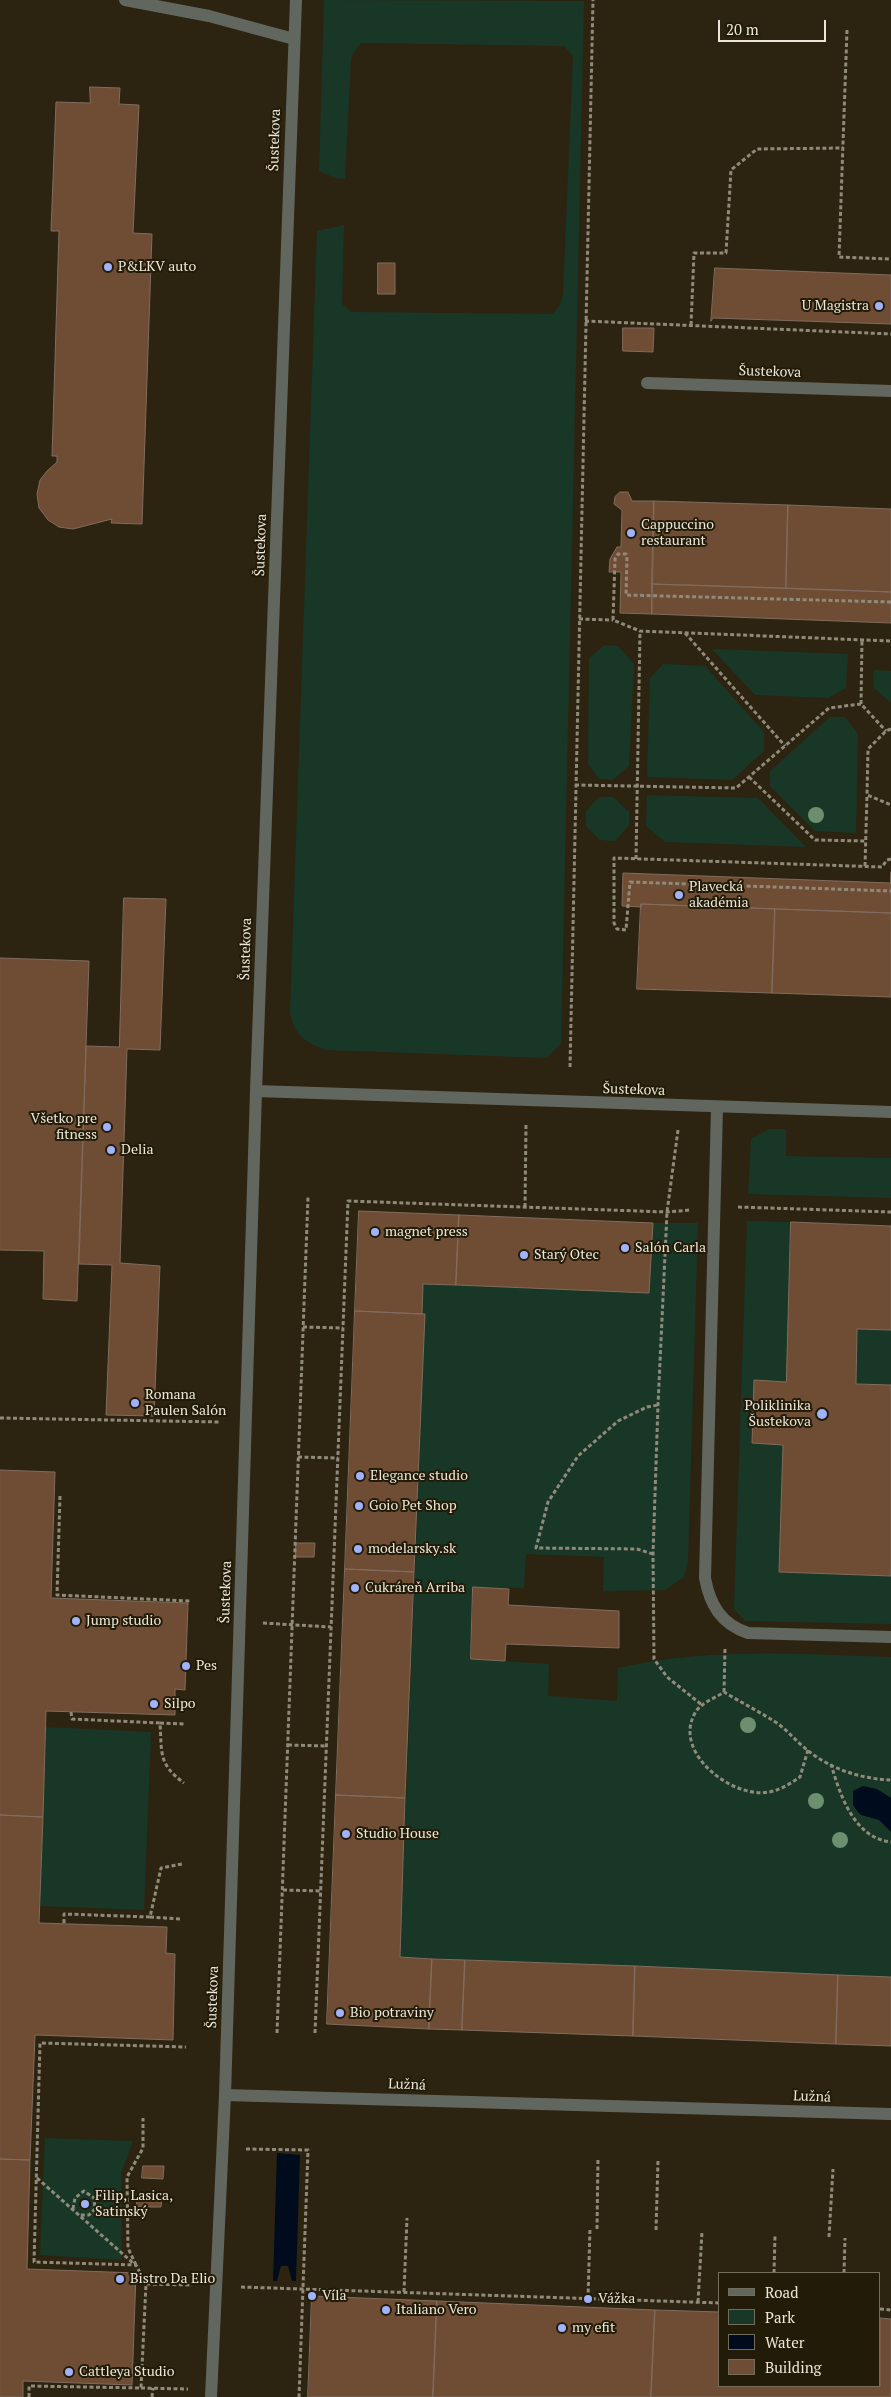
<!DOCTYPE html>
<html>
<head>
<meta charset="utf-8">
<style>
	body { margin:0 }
	#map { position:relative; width:891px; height:2397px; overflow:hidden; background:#2c2410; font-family:"PT Serif",serif }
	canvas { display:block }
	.legend { position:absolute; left:718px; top:2272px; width:162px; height:115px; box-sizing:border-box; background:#221b07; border:1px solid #726c5b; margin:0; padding:6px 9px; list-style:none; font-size:15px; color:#ebe6d9 }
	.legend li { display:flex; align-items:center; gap:10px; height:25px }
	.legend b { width:25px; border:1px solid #726c5b }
	.scale { position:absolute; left:718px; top:20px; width:108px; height:22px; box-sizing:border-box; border:2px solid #ebe6d9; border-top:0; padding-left:6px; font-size:15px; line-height:18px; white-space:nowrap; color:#ebe6d9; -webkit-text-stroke:4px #221b07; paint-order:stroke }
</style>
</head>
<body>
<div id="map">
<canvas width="891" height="2397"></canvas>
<ul class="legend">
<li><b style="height:6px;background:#61675e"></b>Road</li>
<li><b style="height:14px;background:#193727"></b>Park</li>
<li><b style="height:14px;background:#000c1e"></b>Water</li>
<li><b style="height:14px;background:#6f4d34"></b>Building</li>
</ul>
<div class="scale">20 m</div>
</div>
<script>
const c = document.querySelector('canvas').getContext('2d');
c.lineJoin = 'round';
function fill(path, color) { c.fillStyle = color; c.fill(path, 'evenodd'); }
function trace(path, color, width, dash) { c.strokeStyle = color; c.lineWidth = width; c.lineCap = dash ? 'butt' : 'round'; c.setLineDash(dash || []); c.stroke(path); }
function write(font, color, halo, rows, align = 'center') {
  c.font = font + ' "PT Serif",serif'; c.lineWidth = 4; c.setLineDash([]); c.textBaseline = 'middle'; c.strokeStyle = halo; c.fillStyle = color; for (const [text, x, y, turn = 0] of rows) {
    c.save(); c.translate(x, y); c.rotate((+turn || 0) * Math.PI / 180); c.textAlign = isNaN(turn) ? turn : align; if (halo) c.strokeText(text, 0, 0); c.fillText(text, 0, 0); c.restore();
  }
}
const green = new Path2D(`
	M324 0 584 1 561 1043 547 1058 326 1050C306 1043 294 1035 290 1013L317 231 344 225 342 304 351 312 553 314 560 305 563 293 573 56 564 46 361 43 353 53 351 60 345 179 335 178 319 171Z
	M605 645 618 646 634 664 629 766 613 780 599 779 588 764 589 658Z
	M712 649 848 654 846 688 828 698 755 695Z
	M663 664 705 666 764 732V751L732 780 647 777 650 678Z
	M873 670 891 671V703L874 688Z
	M830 717H845L858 734 856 833 815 831 770 786V771Z
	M647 795 758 798 806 847 665 842 646 826Z
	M599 797H613L629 812V825L615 841 600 840 586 826V811Z
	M770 1129H786V1156L891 1158V1198L748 1194 751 1139Z
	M747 1221 791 1222 786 1382 754 1381 752 1443 783 1445 779 1572 891 1576V1624L745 1621 734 1609Z
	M653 1223H698L688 1561 684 1577 665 1590 603 1591 604 1557 526 1554 524 1588 473 1587 471 1659 549 1664 548 1696 617 1701 618 1668C707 1647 800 1654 891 1657V2046L633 2036 635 1967 400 1957 425 1315 422 1314 423 1284 649 1293Z
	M857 1329 891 1330V1385L856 1384Z
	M46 1727 151 1732 144 1910 40 1906Z
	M45 2138 133 2141 121 2173 122 2260 40 2255Z`);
const water = new Path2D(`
	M863 1786 877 1789 891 1798V1832L879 1820 861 1815 857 1811 853 1805V1791Z
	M277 2153 300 2155 296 2281H292L288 2266H281L277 2281H273Z`);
const building = new Path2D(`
	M90 87 120 88 119 104 139 105 133 233 152 234 142 524 111 523 112 519 73 529 59 527 48 520 39 508 37 494 40 480 47 471 57 462V456H52L59 231H51L56 102 90 103Z
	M378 263H395V294H378Z
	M715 268 891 275V324L713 318 711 321Z
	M623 328H654L653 352 623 351Z
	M620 492H628L632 501H654L652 614 620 613 621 572H609L610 559 617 547H621L622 510 614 504 615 497Z
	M654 501 788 505 786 588 652 584Z
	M788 505 891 509V592L786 588Z
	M652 584 891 592V623L652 614Z
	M891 872V913L641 904 642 907 622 906 623 873 890 883Z
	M124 898 166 899 160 1050 127 1049 120 1263 160 1266 154 1416 106 1415 112 1265 79 1264 86 1046 119 1047Z
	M641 904 775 909 772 993 637 989Z
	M775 909 891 913V997L772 993Z
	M0 958 89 961 77 1301 43 1299 44 1251 0 1250Z
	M359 1211 459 1215 456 1285 423 1284 422 1314 355 1311Z
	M459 1215 653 1223 649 1293 456 1285Z
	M791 1222 891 1226V1330L857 1329 856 1384 891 1385V1576L779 1572 783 1445 752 1443 754 1380 786 1382Z
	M355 1311 425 1314 414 1572 345 1569Z
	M0 1470 55 1472 51 1598 188 1603 185 1690 175 1689V1715L46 1711 43 1817 0 1815Z
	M296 1543H315L314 1557H296Z
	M345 1569 414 1572 405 1798 336 1795Z
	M473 1587 509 1589 508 1605 619 1611V1648L506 1644 505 1661 471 1659Z
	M336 1795 405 1798 400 1957 432 1959 429 2029 327 2024Z
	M0 1815 43 1817 39 1923 167 1927 166 1953 175 1954 173 2040 35 2035 30 2160 0 2159Z
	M432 1959 465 1960 462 2030 429 2029Z
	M465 1960 635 1966 633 2036 462 2030Z
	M635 1966 838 1975 836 2044 633 2036Z
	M838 1975 891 1977V2046L836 2044Z
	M0 2159 30 2160 27 2269 136 2273 132 2385 23 2381V2397H0Z
	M143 2166H164L163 2179 142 2178Z
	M137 2196 162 2197 161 2207H137Z
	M312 2296 437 2301 433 2397H308Z
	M437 2301 655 2310 651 2397H433Z
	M655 2310 720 2312V2386H880V2318L891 2319V2397H651Z`);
const path = new Path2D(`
	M847 30 839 257 891 259
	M585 321 891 334
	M691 325 694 253H726L731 170 757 149 843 148
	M891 602 626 595 627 557 626 554H618L615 559 613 620 640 631 891 641
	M579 619 613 620
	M685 633 785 746
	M861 704 862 639
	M891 729 886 731 868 749 867 795 891 805
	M749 777 815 840 866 841
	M575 785 736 788 829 708 861 704 886 731
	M636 859 640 631
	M891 859 887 860 882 867 614 858V923L617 929 626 930 630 882 891 891
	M865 866 867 795
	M570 1067 593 0
	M678 1130 667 1212 658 1405 653 1554 654 1659 667 1677 702 1705
	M525 1207 526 1125
	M738 1207 891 1212
	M303 1327 343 1328
	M0 1418 220 1422
	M298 1457 338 1458
	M60 1496 57 1595 190 1601
	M653 1554 637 1549 536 1548 548 1502 578 1456 618 1421 647 1407 658 1405
	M263 1623 331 1627
	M724 1692 725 1649
	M71 1712 72 1719 160 1723C162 1753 158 1764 184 1783
	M160 1723 186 1724
	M288 1745 326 1746
	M808 1750 800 1777C791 1783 781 1790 769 1792 733 1799 674 1754 694 1715 699 1703 714 1699 724 1692 742 1703 760 1712 777 1723 788 1731 796 1741 806 1749 830 1769 861 1779 891 1780
	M831 1764C840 1795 854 1838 891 1842
	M283 1890 321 1891
	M150 1917 180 1919
	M64 1923V1914L150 1917 161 1868 182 1864
	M277 2033 308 1197
	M315 2033 348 1201 667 1212 690 1210
	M246 2149 308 2150 299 2397
	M37 2178 133 2263
	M73 2209 75 2198 84 2191 94 2198 95 2209 89 2215H80
	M597 2229 598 2158
	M656 2230 658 2161
	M829 2237 833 2169
	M136 2265 128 2248 127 2177 143 2148V2118
	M774 2273 775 2235
	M844 2273 845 2238
	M146 2284 136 2265 34 2262 40 2043 186 2047
	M241 2287 720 2303
	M404 2292 407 2218
	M588 2299 590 2228
	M698 2302 702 2232
	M880 2309 891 2310
	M141 2388 188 2389
	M29 2397V2386L141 2388 146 2284 192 2285
	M152 2397 153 2388`);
const lane = new Path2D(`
	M125 0 209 16 294 39
	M717 1108 705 1578C710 1605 721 1624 748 1633L891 1637`);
const street = new Path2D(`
	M647 383 891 391
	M256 1091 891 1112
	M225 2095 891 2114
	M211 2397 225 2095 256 1091 296 0`);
const trees = [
	[816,815],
	[748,1725],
	[816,1801],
	[840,1840]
];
const markers = [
	[108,267,5,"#a1b2fd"],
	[879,306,5,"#a1b2fd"],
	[631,533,5,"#a1b2fd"],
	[679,895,5,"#a1b2fd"],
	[107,1127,5,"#a1b2fd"],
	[111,1150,5,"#a1b2fd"],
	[375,1232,5,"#a1b2fd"],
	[625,1248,5,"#a1b2fd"],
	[524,1255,5,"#a1b2fd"],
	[135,1403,5,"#a1b2fd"],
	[822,1414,6,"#a1b2fd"],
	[360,1476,5,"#a1b2fd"],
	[359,1506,5,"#a1b2fd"],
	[358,1549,5,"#a1b2fd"],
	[355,1588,5,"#a1b2fd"],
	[76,1621,5,"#a1b2fd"],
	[186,1666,5,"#a1b2fd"],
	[154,1704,5,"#a1b2fd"],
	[346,1834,5,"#a1b2fd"],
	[340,2013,5,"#a1b2fd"],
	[85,2204,5,"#a1b2fd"],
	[120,2279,5,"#a1b2fd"],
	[312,2296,5,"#a1b2fd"],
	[588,2299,5,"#a1b2fd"],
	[386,2310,5,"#a1b2fd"],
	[562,2328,5,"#a1b2fd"],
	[69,2372,5,"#a1b2fd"]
];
const streetNames = [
	["Šustekova",275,140,-88],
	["Šustekova",770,372,2],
	["Šustekova",261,545,-88],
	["Šustekova",246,949,-88],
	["Šustekova",634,1090,2],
	["Šustekova",226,1592,-88],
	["Šustekova",213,1997,-88],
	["Lužná",407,2085,2],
	["Lužná",812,2097,2]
];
const poiNames = [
	["P&LKV auto",118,267],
	["U Magistra",869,306,"right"],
	["Cappuccino",641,525],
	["restaurant",641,541],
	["Plavecká",689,887],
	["akadémia",689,903],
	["Všetko pre",97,1119,"right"],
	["fitness",97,1135,"right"],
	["Delia",121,1150],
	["magnet press",385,1232],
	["Salón Carla",635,1248],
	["Starý Otec",534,1255],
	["Romana",145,1395],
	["Paulen Salón",145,1411],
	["Poliklinika",811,1406,"right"],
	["Šustekova",811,1422,"right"],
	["Elegance studio",370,1476],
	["Goio Pet Shop",369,1506],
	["modelarsky.sk",368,1549],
	["Cukráreň Arriba",365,1588],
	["Jump studio",86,1621],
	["Pes",196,1666],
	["Silpo",164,1704],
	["Studio House",356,1834],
	["Bio potraviny",350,2013],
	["Filip, Lasica,",95,2196],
	["Satinský",95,2212],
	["Bistro Da Elio",130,2279],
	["Víla",322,2296],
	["Vážka",598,2299],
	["Italiano Vero",396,2310],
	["my efit",572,2328],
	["Cattleya Studio",79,2372]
];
fill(green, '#193727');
fill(water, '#000c1e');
fill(building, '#6f4d34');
trace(building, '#816c5e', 1);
trace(path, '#908a7a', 3, [4, 2.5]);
trace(lane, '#61675e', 12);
trace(street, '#61675e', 12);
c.fillStyle = '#6c8f70';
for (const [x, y] of trees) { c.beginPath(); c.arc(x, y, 8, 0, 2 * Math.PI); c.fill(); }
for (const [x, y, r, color] of markers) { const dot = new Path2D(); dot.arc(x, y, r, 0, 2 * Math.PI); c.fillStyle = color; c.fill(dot); trace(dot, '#221b07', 2); }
write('14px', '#ebe6d9', '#221b07', streetNames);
write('14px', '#ebe6d9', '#221b07', poiNames, 'left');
</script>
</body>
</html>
